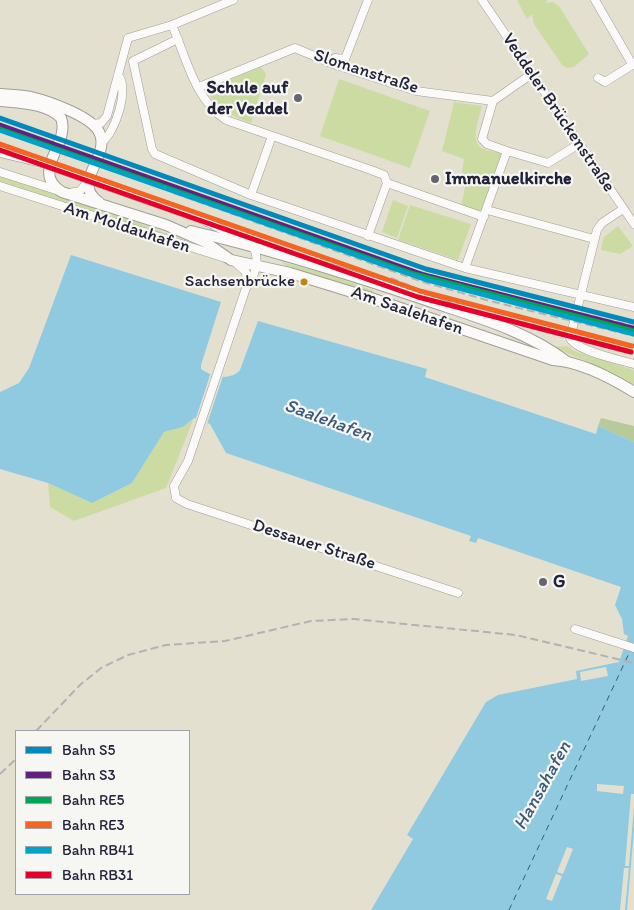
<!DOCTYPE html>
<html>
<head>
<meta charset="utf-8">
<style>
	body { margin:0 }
	#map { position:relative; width:634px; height:910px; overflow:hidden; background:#e4e0d0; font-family:Itim,sans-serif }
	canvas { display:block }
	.legend { position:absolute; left:15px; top:730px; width:175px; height:165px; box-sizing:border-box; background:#f6f6f2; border:1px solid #a1a1a9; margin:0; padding:6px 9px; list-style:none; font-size:15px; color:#22223b }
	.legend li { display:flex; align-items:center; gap:10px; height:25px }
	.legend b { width:25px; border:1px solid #a1a1a9 }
</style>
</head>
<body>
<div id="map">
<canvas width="634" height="910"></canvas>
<ul class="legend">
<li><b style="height:6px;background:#0089bb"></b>Bahn S5</li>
<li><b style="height:6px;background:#622181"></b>Bahn S3</li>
<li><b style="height:6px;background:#00a651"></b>Bahn RE5</li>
<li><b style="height:6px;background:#f26522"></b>Bahn RE3</li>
<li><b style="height:6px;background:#02a2c7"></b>Bahn RB41</li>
<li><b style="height:6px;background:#e4002b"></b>Bahn RB31</li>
</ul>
</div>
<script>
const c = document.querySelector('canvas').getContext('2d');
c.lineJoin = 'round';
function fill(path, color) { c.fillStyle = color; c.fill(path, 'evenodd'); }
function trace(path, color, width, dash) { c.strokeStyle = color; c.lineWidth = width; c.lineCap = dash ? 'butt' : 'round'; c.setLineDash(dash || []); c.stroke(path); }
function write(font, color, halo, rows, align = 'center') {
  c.font = font + ' Itim,sans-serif'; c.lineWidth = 4.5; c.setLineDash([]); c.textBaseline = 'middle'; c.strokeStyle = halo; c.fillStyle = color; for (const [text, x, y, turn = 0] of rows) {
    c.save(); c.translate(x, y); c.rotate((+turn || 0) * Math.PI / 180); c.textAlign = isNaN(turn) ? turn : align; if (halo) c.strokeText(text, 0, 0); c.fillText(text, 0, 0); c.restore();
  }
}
const green = new Path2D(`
	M517 0H548L545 3 553 2 559 6 589 54 574 67 567 68 562 65 534 24 532 14 527 19Z
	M261 67 266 74 251 123C232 116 214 109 207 89Z
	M339 79 430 111 410 168 320 136Z
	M454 102 482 106C480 115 471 138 479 146 484 151 496 152 503 153L481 212 461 207 466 182 461 178 464 159 442 151Z
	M0 175 107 211 105 216 0 181Z
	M393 200 408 206 397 238 382 232Z
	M410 205 471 224 458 260 398 240Z
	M113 213 201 247 111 219Z
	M618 226 633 246 620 254 601 250 604 237Z
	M282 262 331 275 374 291 372 295 290 270Z
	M583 336 634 349V354L616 347 584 341Z
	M567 346 574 351 634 370V385L616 374 553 347Z
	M194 418 166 488 74 521 50 507 48 483 92 503 132 483 164 432 183 427Z`);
const forest = new Path2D(`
	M601 418 634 426V442L598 426Z`);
const water = new Path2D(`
	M71 255 221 302 201 365V369C212 377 231 381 240 370L258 321 427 369 425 377 596 434 598 426 634 442V830L627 910H371L413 839 407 835 486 702 498 695 577 679 576 671 619 662 628 636 624 634 622 619 615 605 621 587 478 538 476 543 469 541 471 536 226 453 210 424 194 418 183 427 164 432 132 483 92 503 48 483 0 469V392L19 383 29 368Z`);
const pier = new Path2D(`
	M211 372 224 373 207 424 195 421Z
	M606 667 608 676 581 681 580 672Z
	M597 784 624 786 623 794 597 791Z
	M631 794H634V807L629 866H625Z
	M567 847 573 849 563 874 557 872Z
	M624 868H629L625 910H620Z
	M556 874 562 876 552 901 546 899Z`);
const ferry = new Path2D(`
	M509 910 631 649`);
const minor = new Path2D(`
	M482 0 634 224
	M595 0 632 64
	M172 25C186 57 195 100 226 120L371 170 384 175 387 183 484 217
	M178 39 133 61 152 149 155 154 251 195 465 268 634 307
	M333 64 335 58 345 59 368 0
	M598 78 605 82 634 64
	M199 87 295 48 333 64 416 91 493 101 533 73
	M92 124 101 123 107 116 128 38 172 25 233 0
	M101 143C115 134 130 88 118 75
	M507 151 548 163 579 144
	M0 153 42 163
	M56 168 81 177
	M0 172 59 191
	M101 184 201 219 252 245C261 258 255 277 246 288L188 461 174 486 176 498 187 504 458 593
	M0 186 225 258
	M70 193 80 191 88 181
	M251 195 272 136
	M623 209 602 223 597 230 570 338C576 351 620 360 634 364
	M487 210 594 239
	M368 236 387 183
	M236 263 246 272 247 286
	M465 268 507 151 487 144 482 139 493 101
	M575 629 634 648`);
const major = new Path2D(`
	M0 94C10 95 21 95 31 97 48 101 91 116 99 132 112 155 70 183 99 202
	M0 101C19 103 47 103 61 118 71 144 29 171 62 192L166 225 205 242 231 260 290 273 368 297 553 360C581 362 610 377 634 392
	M191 231C269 249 345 273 420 298 469 315 524 329 566 361`);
const rail = new Path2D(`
	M0 125 410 269 491 292 634 326
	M174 193 423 282 490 301 634 336
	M391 278 425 292 458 302 634 346
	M36 731 80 685 101 668 128 655 166 645 225 641 311 621 354 619 516 635 634 663
	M0 774 16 759`);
const minorBridge = new Path2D(`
	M42 163 56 168
	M81 177 101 184`);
const rail1 = new Path2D(`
	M0 118 426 269 634 322`);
const rail2 = new Path2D(`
	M0 125 424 275 632 328`);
const rail3 = new Path2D(`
	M0 129 414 274 634 331`);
const rail4 = new Path2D(`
	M0 144 420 291 632 346`);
const rail5 = new Path2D(`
	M2 131 424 279 634 334`);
const rail6 = new Path2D(`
	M0 150 418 297 631 352`);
const markers = [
	[298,98,5,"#66646f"],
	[435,179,5,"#66646f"],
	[304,282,4.5,"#c2850f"],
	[543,582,5,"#66646f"]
];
const busNames = [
	["Sachsenbrücke",295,282]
];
const streetNames = [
	["Slomanstraße",366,72,18],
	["Veddeler Brückenstraße",558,113,56],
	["Am Moldauhafen",127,228,18],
	["Am Saalehafen",407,311,19],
	["Dessauer Straße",314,545,18]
];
const poiNames = [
	["Schule auf",288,88,"right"],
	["der Veddel",288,109,"right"],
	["Immanuelkirche",445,179],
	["G",553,582]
];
const waterNames = [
	["Saalehafen",328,421,20],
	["Hansahafen",543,786,-61]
];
fill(green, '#ccdba2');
fill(forest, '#b7ca99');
fill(water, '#8fcae1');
fill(pier, '#e4e0d0');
trace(ferry, '#3c5978', 1, [6, 5]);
trace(minor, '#a09e98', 9);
trace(major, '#a09e98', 12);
trace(minor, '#fbfaf8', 8);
trace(major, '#fbfaf8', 10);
trace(rail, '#b3b2b3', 2, [8, 4]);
trace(minorBridge, '#a09e98', 9, []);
trace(minorBridge, '#fbfaf8', 8);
trace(rail1, '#0089bb', 5);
trace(rail2, '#622181', 5);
trace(rail3, '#00a651', 5);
trace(rail4, '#f26522', 5);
trace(rail5, '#02a2c7', 5);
trace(rail6, '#e4002b', 5);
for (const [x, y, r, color] of markers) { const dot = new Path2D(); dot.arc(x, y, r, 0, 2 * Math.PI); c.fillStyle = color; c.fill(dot); trace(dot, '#f6f6f2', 2); }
write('17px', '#22223b', '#f6f6f2', busNames, 'right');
write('18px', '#22223b', '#f6f6f2', streetNames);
write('bold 18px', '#22223b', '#f6f6f2', poiNames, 'left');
write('italic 19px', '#3c5978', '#f6f6f2', waterNames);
</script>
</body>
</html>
